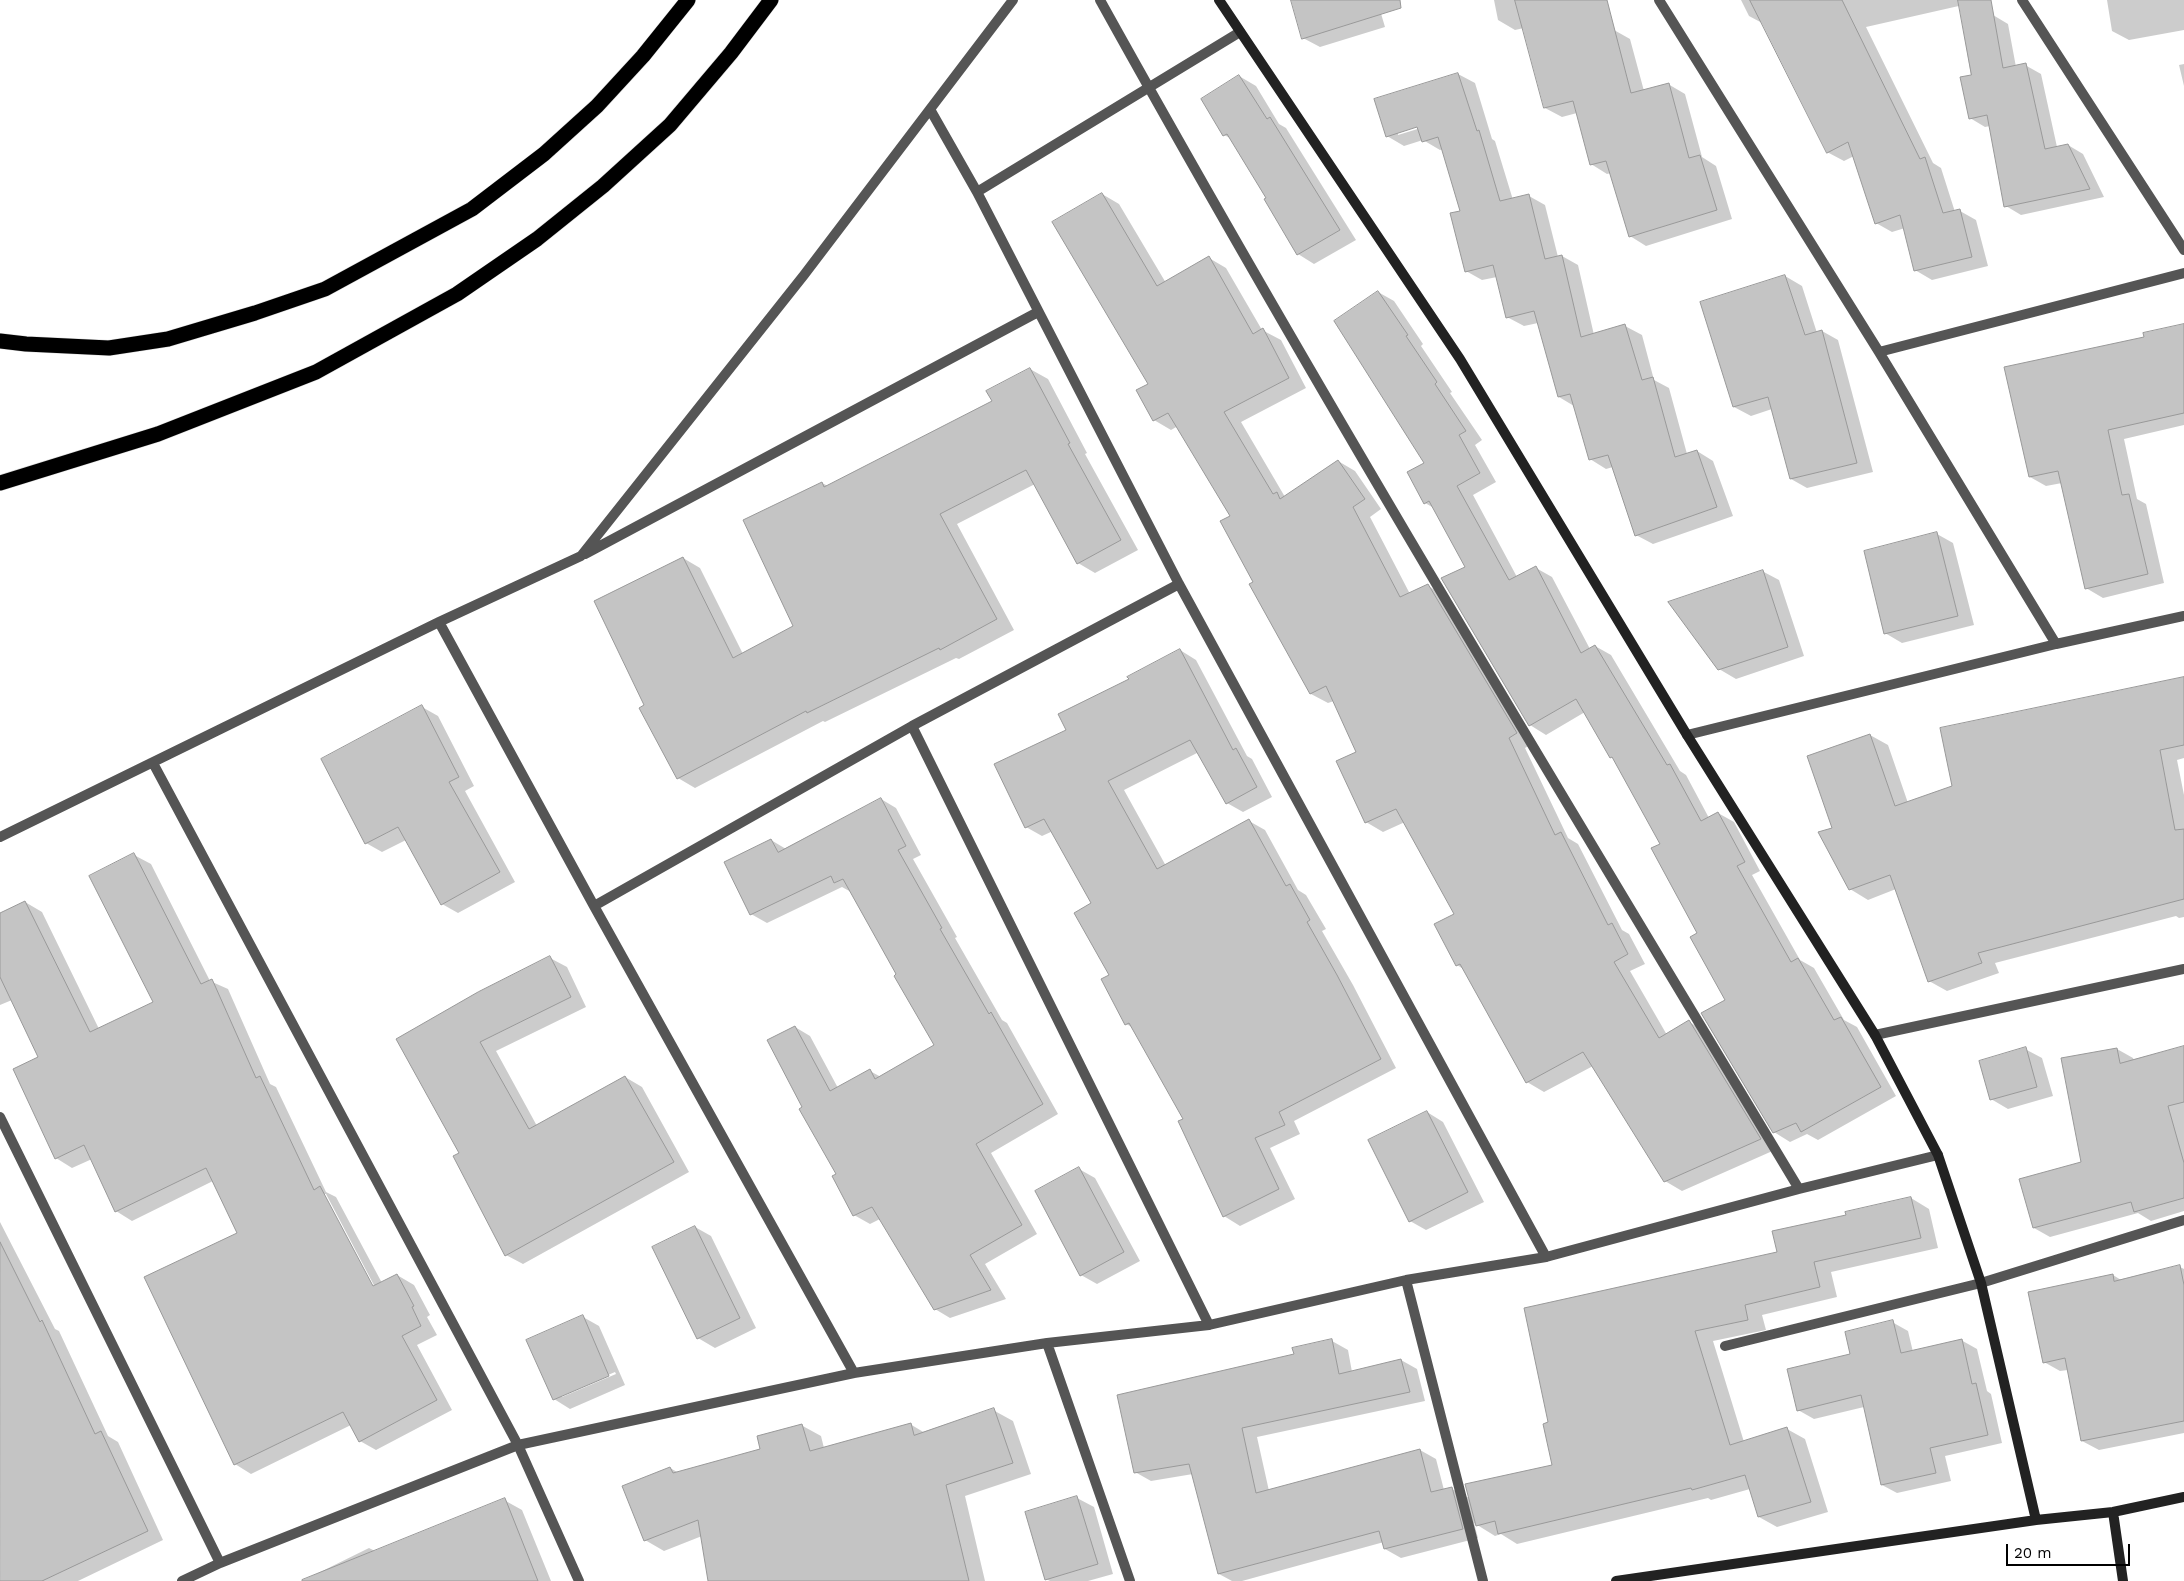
<!DOCTYPE html>
<html>
<head>
<meta charset="utf-8">
<style>
	body { margin:0 }
	#map { position:relative; width:2184px; height:1581px; overflow:hidden; background:#fff; font-family:"Work Sans",sans-serif }
	canvas { display:block }
	.scale { position:absolute; left:2006px; top:1544px; width:124px; height:22px; box-sizing:border-box; border:2px solid #000; border-top:0; padding-left:6px; font-size:15px; line-height:18px; white-space:nowrap; color:#000; -webkit-text-stroke:4px #fff; paint-order:stroke }
</style>
</head>
<body>
<div id="map">
<canvas width="2184" height="1581"></canvas>
<div class="scale">20 m</div>
</div>
<script>
const c = document.querySelector('canvas').getContext('2d');
c.lineJoin = 'round';
function fill(path, color) { c.fillStyle = color; c.fill(path, 'evenodd'); }
function trace(path, color, width, dash) { c.strokeStyle = color; c.lineWidth = width; c.lineCap = dash ? 'butt' : 'round'; c.setLineDash(dash || []); c.stroke(path); }
const shadow = new Path2D(`
	M1292 0H1377L1385 27 1320 47 1303 38Z
	M1494 0H1603L1614 30 1630 39 1644 91 1668 84 1685 94 1702 157 1716 166 1732 219 1646 246 1630 236 1611 173 1607 174 1591 164 1577 113 1562 117 1545 108 1524 28 1515 30 1498 20Z
	M1741 0H1972V3L1866 27 1933 163 1941 168 1955 212 1960 211 1976 220 1988 266 1932 280 1915 270 1905 228 1892 232 1876 223 1854 156 1844 161 1827 152 1764 24 1749 16Z
	M2107 0H2184V30L2129 40 2112 31Z
	M1993 15 2008 24 2016 67 2025 65 2041 74 2057 147 2068 145 2083 154 2104 197 2021 215 2006 206 1990 126 1985 127 1970 118 1973 76Z
	M2184 64V86L2179 65Z
	M1458 74 1475 83 1492 139 1495 141 1513 200 1529 196 1545 205 1558 257 1562 256 1578 265 1594 335 1625 326 1642 335 1654 380 1669 388 1687 454 1697 451 1713 461 1733 516 1653 544 1636 535 1613 467 1606 469 1590 459 1574 406 1559 397 1538 323 1524 326 1507 317 1497 277 1482 280 1466 271 1461 212 1443 149 1440 150 1423 140 1404 146 1387 136ZM1423 124 1424 127 1398 135V132Z
	M1239 76 1256 86 1279 124 1286 128 1356 240 1314 264 1298 254 1268 198 1232 139 1224 135Z
	M1102 194 1119 204 1166 283 1209 258 1226 268 1262 330 1281 340 1306 388 1241 422 1285 497 1338 461 1355 471 1381 509 1370 517 1410 594 1428 586 1446 596 1533 743 1525 748 1568 838 1578 844 1622 930 1629 934 1645 964 1630 971 1667 1035 1689 1022 1707 1032 1777 1149 1682 1191 1665 1181 1593 1066 1544 1092 1527 1082 1465 970 1457 965 1455 914 1405 822 1383 832 1366 822 1357 752 1334 701 1328 703 1311 694 1255 583 1232 517 1178 426 1171 430 1154 420 1150 384Z
	M1785 276 1802 286 1817 333 1822 331 1838 340 1873 472 1807 488 1791 479 1772 409 1751 416 1734 407Z
	M1378 292 1394 301 1423 344 1421 346 1452 392 1450 393 1482 440 1475 445 1496 482 1473 495 1517 577 1536 568 1552 577 1590 649 1595 646 1611 655 1680 771 1686 775 1709 818 1718 813 1734 822 1760 871 1752 875 1800 960 1814 968 1844 1020 1857 1027 1896 1096 1818 1140 1807 1134 1790 1142 1774 1132 1727 1000 1661 844 1615 759 1611 757 1585 712 1546 735 1530 725 1467 568 1434 508 1425 503 1426 463Z
	M2184 325V425L2124 439 2137 499 2146 504 2164 583 2103 598 2086 588 2062 483 2046 486 2030 477 2145 338Z
	M1030 369 1048 379 1087 453 1085 454 1138 550 1095 573 1078 563 1035 484 957 524 1014 630 959 659 956 658 825 722 823 721 695 788 678 778 646 706 683 558 700 568 743 654 795 627 822 483 828 486 993 402Z
	M1937 534 1953 543 1974 625 1902 643 1885 633Z
	M1762 571 1779 580 1804 656 1736 679 1719 669Z
	M1180 650 1196 660 1247 756 1252 759 1272 797 1243 812 1227 803 1199 752 1124 790 1166 866 1249 821 1265 830 1298 890 1306 895 1326 929 1322 931 1353 985 1396 1068 1294 1121 1300 1134 1270 1148 1295 1199 1240 1226 1224 1216 1185 1120 1134 1028 1126 1024 1111 976 1093 904 1053 831 1042 836 1026 827 1068 730 1130 679Z
	M2184 677V758L2177 760 2184 795V917L2179 918 2176 916 1995 963 1999 973 1947 991 1929 981 1896 889 1868 900 1850 889 1833 828 1870 735 1888 745 1908 803 1954 787 1941 729Z
	M422 707 438 716 474 786 465 791 515 882 458 913 442 904 406 840 382 852 366 843Z
	M881 799 896 808 921 855 913 859 957 937 955 938 1002 1020 1007 1023 1058 1114 991 1153 1037 1234 985 1264 1006 1299 950 1318 935 1309 880 1219 870 1224 854 1215 838 1175 804 1107 795 1027 810 1036 838 1088 870 1071 881 1077 936 1046 851 892 842 887 767 923 751 914 771 840 786 849Z
	M134 855 151 864 210 981 228 989 270 1084 276 1087 326 1192 336 1197 382 1283 397 1275 414 1285 430 1315 427 1317 437 1335 417 1345 452 1410 376 1450 360 1441 351 1425 251 1474 235 1464 238 1234 213 1181 132 1221 116 1211 92 1159 72 1168 56 1158 40 1057 12 1000 0 1005V915L25 902 42 912 99 1029 155 1002ZM323 1194H326L377 1291 375 1292Z
	M550 958 567 967 586 1007 496 1051 537 1126 625 1077 642 1087 689 1172 523 1264 506 1255 461 1153 398 1039Z
	M2184 1047V1211L2151 1221 2138 1213 2050 1237 2034 1228 2083 1163 2117 1049 2133 1058 2134 1061Z
	M2025 1049 2042 1058 2053 1096 2008 1109 1991 1099Z
	M1427 1112 1443 1122 1484 1202 1426 1230 1410 1221Z
	M1079 1169 1095 1178 1140 1261 1097 1284 1081 1275Z
	M1911 1198 1929 1209 1938 1248 1831 1272 1837 1297 1762 1315 1766 1330 1713 1341 1744 1442 1787 1429 1805 1439 1828 1512 1777 1527 1759 1517 1750 1489 1711 1500 1708 1498 1517 1544 1501 1534 1495 1536 1474 1523 1478 1538 1401 1558 1385 1549 1384 1542 1242 1581H1232L1219 1574 1193 1474 1151 1481 1135 1472 1295 1355 1332 1341 1348 1350 1352 1372 1401 1360 1417 1369 1425 1401 1257 1437 1269 1491 1420 1450 1436 1459 1444 1490 1452 1489 1471 1499 1554 1466 1550 1423 1779 1253 1848 1216Z
	M0 1222 55 1329 59 1331 108 1436 118 1442 163 1540 78 1581H0Z
	M695 1227 711 1236 756 1328 715 1348 698 1338Z
	M2180 1267 2184 1269V1433L2099 1450 2082 1441 2068 1370 2060 1371 2044 1362 2113 1275 2121 1280Z
	M583 1317 599 1326 625 1385 570 1409 554 1399ZM615 1372 616 1374 562 1397V1395Z
	M1892 1322 1908 1331 1913 1352 1961 1340 1977 1349 1987 1391 1991 1394 2002 1443 1945 1456 1951 1481 1897 1493 1882 1485 1864 1407 1814 1419 1798 1410 1851 1355Z
	M993 1410 1013 1421 1031 1474 965 1496 985 1581H709L702 1536 664 1551 645 1540 670 1468 679 1473 762 1450 801 1425 821 1436 824 1448 910 1424 925 1433Z
	M1077 1498 1094 1507 1113 1574 1088 1581H1050L1046 1579Z
	M504 1500 522 1510 551 1581H302L369 1548 375 1551Z`);
const building = new Path2D(`
	M1291 0H1400L1401 8 1302 39Z
	M1515 0H1607L1631 93 1669 83 1689 158 1700 155 1717 210 1629 237 1606 161 1590 165 1573 101 1544 108Z
	M1750 0H1842L1920 159 1925 157 1943 213 1960 209 1972 257 1914 271 1900 215 1875 224 1848 142 1827 153Z
	M1958 0H1991L2003 68 2026 63 2045 149 2068 144 2090 189 2004 207 1987 115 1969 119 1960 77 1971 75Z
	M1458 73 1477 131 1479 130 1500 201 1529 194 1545 259 1562 255 1581 337 1625 324 1642 380 1653 377 1675 457 1697 450 1717 507 1635 536 1608 455 1589 460 1570 394 1558 397 1534 311 1506 318 1493 265 1465 272 1450 213 1460 211 1438 137 1422 142 1417 127 1386 137 1374 99Z
	M1239 75 1267 119 1270 117 1340 230 1297 255 1264 199 1266 198 1227 134 1223 136 1201 99Z
	M1102 193 1157 286 1209 256 1253 334 1263 328 1289 378 1224 412 1273 494 1277 492 1280 499 1338 460 1365 499 1353 507 1400 597 1428 584 1517 733 1509 738 1555 835 1561 832 1608 925 1612 923 1628 954 1614 962 1659 1038 1689 1020 1761 1139 1664 1182 1583 1052 1526 1083 1460 964 1456 966 1434 924 1454 914 1396 809 1365 823 1336 761 1356 752 1326 686 1310 694 1249 584 1253 582 1220 521 1230 516 1168 413 1153 421 1136 390 1148 384 1052 222Z
	M1785 275 1805 335 1822 330 1857 463 1790 479 1768 397 1733 407 1700 302Z
	M1378 291 1408 335 1406 336 1437 382 1435 384 1466 431 1459 435 1480 473 1457 486 1509 580 1536 566 1581 653 1595 645 1667 765 1670 764 1701 821 1718 812 1745 862 1737 866 1791 962 1798 958 1834 1020 1841 1017 1881 1087 1801 1132 1796 1123 1773 1133 1701 1013 1725 1000 1690 937 1697 933 1651 848 1660 844 1612 757 1610 758 1576 699 1529 726 1441 578 1465 567 1429 501 1424 504 1407 472 1424 463 1334 321Z
	M2184 324V413L2108 430 2122 495 2129 494 2148 574 2085 589 2058 471 2029 477 2004 367 2144 337 2143 333Z
	M1030 368 1070 443 1068 444 1121 540 1077 564 1026 470 940 514 997 619 940 650 939 648 807 713 806 711 677 779 639 708 644 705 594 601 683 557 733 658 793 626 743 520 822 482 824 487 992 401 986 391Z
	M1937 532 1958 616 1884 634 1864 551Z
	M1763 570 1788 647 1718 670 1668 602Z
	M1180 649 1233 750 1236 748 1257 787 1226 804 1190 740 1108 781 1157 869 1249 819 1286 886 1290 884 1310 920 1307 922 1337 975 1381 1059 1279 1112 1285 1125 1255 1138 1279 1189 1223 1217 1178 1121 1183 1119 1129 1023 1125 1025 1101 979 1109 975 1074 913 1091 903 1044 819 1025 828 994 764 1066 730 1058 714 1129 679 1127 677Z
	M2184 677V745L2160 750 2175 830 2184 829V899L1978 953 1982 963 1928 982 1890 875 1849 890 1818 832 1832 828 1807 756 1870 734 1895 806 1952 786 1940 728Z
	M422 705 459 777 449 782 500 872 441 905 398 827 365 844 321 759Z
	M881 798 906 846 898 850 942 928 940 929 989 1014 991 1012 1043 1104 976 1144 1022 1225 970 1255 991 1290 934 1310 872 1207 853 1216 832 1176 836 1174 799 1109 802 1107 767 1040 795 1026 830 1091 870 1069 875 1079 934 1045 894 976 896 974 843 879 834 883 831 876 750 915 724 862 771 839 778 852Z
	M134 853 201 984 212 979 256 1078 260 1076 314 1190 320 1186 373 1286 397 1274 414 1306 412 1307 421 1326 402 1336 437 1400 359 1442 343 1412 234 1465 144 1277 237 1233 206 1168 115 1212 84 1145 55 1159 13 1069 38 1057 0 977V913L25 901 90 1032 153 1002 89 876Z
	M550 956 571 997 480 1042 529 1129 625 1076 674 1162 505 1256 453 1156 459 1153 396 1039 478 992Z
	M2184 1046V1102L2168 1106 2184 1163V1198L2134 1212 2131 1202 2033 1228 2019 1179 2081 1162 2061 1058 2117 1048 2120 1063Z
	M2026 1047 2037 1087 1990 1100 1979 1061Z
	M1427 1111 1468 1192 1409 1222 1368 1140Z
	M1079 1167 1124 1252 1080 1276 1035 1191Z
	M1911 1197 1921 1238 1814 1262 1820 1287 1745 1305 1748 1320 1695 1331 1730 1445 1787 1427 1811 1502 1758 1517 1745 1475 1692 1490 1691 1488 1498 1534 1495 1521 1476 1526 1465 1484 1552 1465 1543 1424 1548 1422 1524 1308 1777 1252 1772 1231 1846 1215 1845 1212Z
	M695 1226 740 1318 697 1339 652 1247Z
	M0 1242 40 1322 42 1320 95 1434 101 1431 148 1531 42 1581H0Z
	M2180 1265 2184 1285V1421L2081 1441 2065 1358 2043 1363 2028 1292 2113 1274 2114 1281Z
	M583 1315 609 1376 553 1400 526 1340Z
	M1893 1320 1901 1353 1962 1339 1972 1384 1976 1383 1988 1435 1930 1448 1936 1473 1881 1485 1861 1395 1797 1411 1787 1369 1850 1354 1845 1332Z
	M1332 1339 1339 1374 1401 1359 1410 1392 1242 1428 1256 1493 1420 1449 1431 1492 1452 1487 1463 1529 1384 1549 1379 1531 1218 1574 1189 1464 1134 1473 1117 1395 1294 1354 1292 1348Z
	M994 1408 1013 1463 946 1485 969 1581H708L698 1520 644 1541 622 1486 670 1467 673 1473 760 1449 757 1436 802 1424 810 1451 911 1423 914 1435Z
	M1077 1496 1098 1564 1045 1580 1025 1512Z
	M505 1498 538 1581H302V1580Z`);
const street = new Path2D(`
	M1100 0C1323 402 1562 795 1799 1189
	M1659 0 1879 352 2056 644
	M2022 0 2184 250
	M931 111 977 192 1179 584 1546 1257
	M977 192 1240 32
	M1879 352 2184 273
	M585 554 1038 312
	M439 622 594 906 854 1373
	M912 726 1209 1325
	M1687 735 2056 644 2184 616
	M153 763 518 1445 579 1581
	M0 837 439 622 581 556 804 275 1013 0
	M594 906 912 726 1179 584
	M1875 1035 2184 969
	M0 1117 220 1563
	M1406 1280 1483 1581
	M1047 1343 1130 1581
	M1725 1346 1981 1283 2184 1220
	M182 1581 220 1563 518 1445 854 1373 1047 1343 1209 1325 1406 1280 1546 1257 1799 1189 1938 1155`);
const secondary = new Path2D(`
	M1219 0 1460 359 1687 735 1875 1035 1938 1155 1981 1283 2036 1520
	M2113 1512 2123 1581
	M1616 1581 2036 1520 2113 1512 2184 1497`);
const highway = new Path2D(`
	M0 341 26 344 109 348 168 339 255 313 325 289 472 209 544 154 597 106 643 56 688 0
	M0 483 158 434 316 372 457 294 537 239 603 186 670 125 731 53 771 0`);
fill(shadow, '#0003');
fill(building, '#c4c4c4');
trace(building, '#999', 1);
trace(highway, '#dbdbdb', 16);
trace(street, '#555', 10);
trace(secondary, '#222', 10);
trace(highway, '#000', 15);
</script>
</body>
</html>
